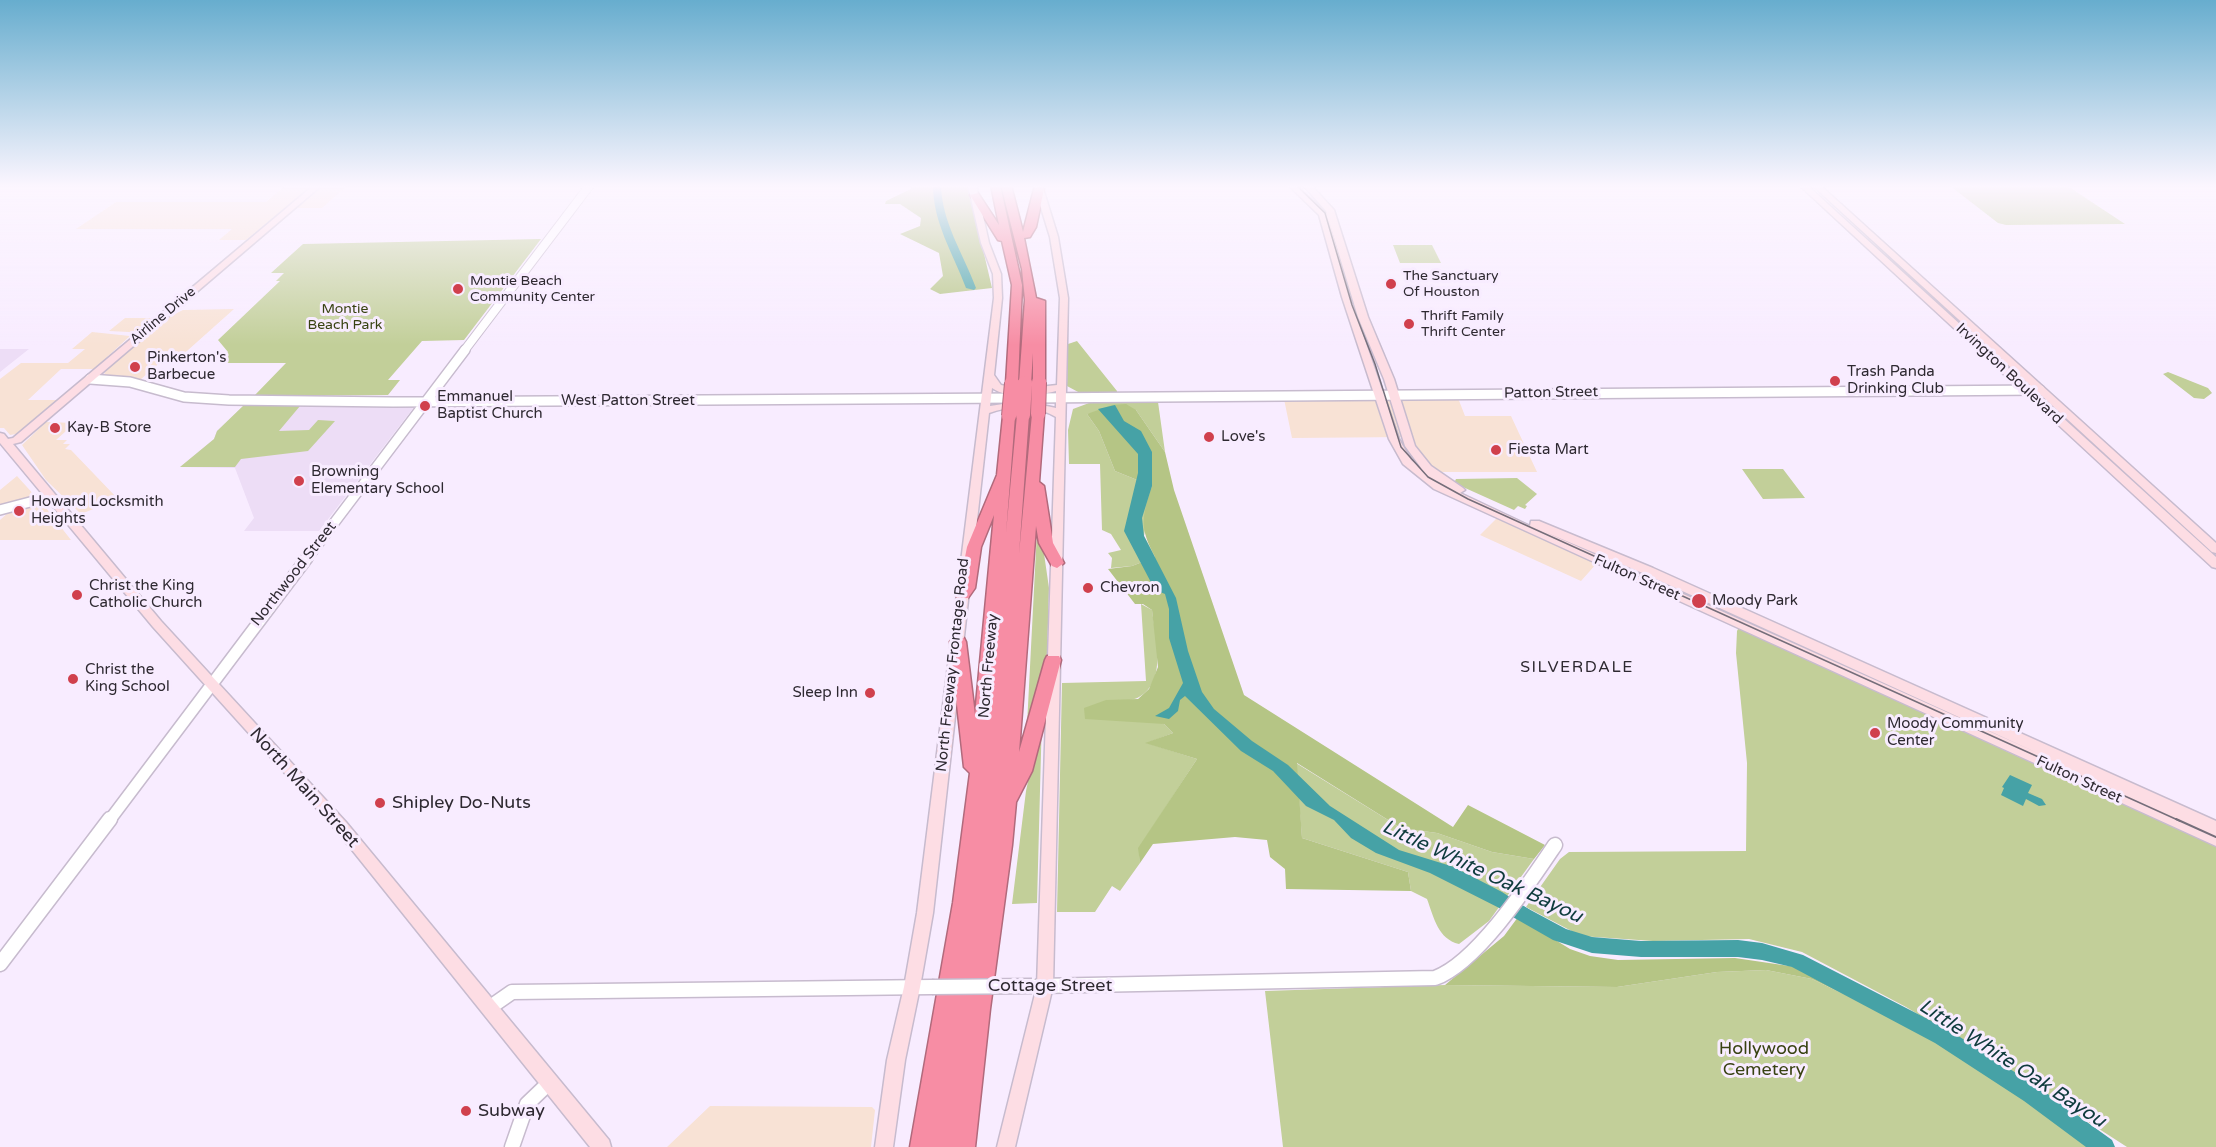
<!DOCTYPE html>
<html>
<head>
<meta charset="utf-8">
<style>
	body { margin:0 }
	canvas { display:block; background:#f8ecff }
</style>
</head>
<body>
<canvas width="2216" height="1147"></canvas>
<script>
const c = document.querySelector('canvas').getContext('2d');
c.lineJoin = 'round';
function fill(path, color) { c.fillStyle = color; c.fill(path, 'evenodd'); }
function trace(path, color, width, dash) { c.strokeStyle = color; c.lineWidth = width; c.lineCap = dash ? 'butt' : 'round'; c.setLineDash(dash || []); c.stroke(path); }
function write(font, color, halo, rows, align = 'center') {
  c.font = font + ' "Varela Round",sans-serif'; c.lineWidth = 6; c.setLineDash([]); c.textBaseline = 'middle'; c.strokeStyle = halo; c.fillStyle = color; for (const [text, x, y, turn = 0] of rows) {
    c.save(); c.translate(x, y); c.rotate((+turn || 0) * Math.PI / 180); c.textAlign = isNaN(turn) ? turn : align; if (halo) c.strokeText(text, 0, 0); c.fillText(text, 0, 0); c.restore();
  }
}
const commercial = new Path2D(`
	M286 185H348L322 208H285L246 240H219L232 229H76L116 202H266Z
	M234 309 178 359H164L140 380 103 376 107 369H61L28 400H57L16 434 10 435 4 428H0V379L21 363H68L85 349H72L92 332 130 336 106 358 118 359 149 333 109 331 125 318H167L183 310Z
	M1458 398 1465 416H1511L1537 472H1439L1431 470 1408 437 1292 438 1284 399Z
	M46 422 75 423 56 440H67L63 444H70L65 449 71 450 118 499 81 514 46 480 22 445Z
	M17 476 36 497 0 506V490Z
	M43 504 71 540H0V520L9 512Z
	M1497 518 1597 563 1581 581 1480 535Z
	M710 1106 872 1107 875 1110 871 1147H667Z`);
const built = new Path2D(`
	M0 349H29L0 372Z
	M243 406 414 407 319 531H244L254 518 235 468 180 467 214 439 217 431Z`);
const green = new Path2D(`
	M1949 185H2066L2125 224 2006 225 1998 223Z
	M541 239 464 340 422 341 388 380H400L388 395 254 396 286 363H218L228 352 218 340 280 281H276L284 273H271L303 244Z
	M1393 245H1432L1441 263H1400Z
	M1077 341 1117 391V394L1080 393 1067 386 1068 344Z
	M2168 372 2208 388 2212 393 2204 399 2194 398 2163 374Z
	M1158 402 1165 452 1136 410 1087 414 1099 431 1115 471 1152 486 1144 536 1155 557 1132 566 1111 568 1112 558 1108 553 1121 550 1111 534 1102 530 1100 464H1069L1068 430 1073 409 1089 403Z
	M243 406H300L279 431 309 430 318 420 335 421 308 451 241 459 235 467H180L214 439 217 431Z
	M1742 469H1783L1805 498 1763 499Z
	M1517 478 1537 494 1525 505 1527 506 1525 509 1518 506 1514 510 1454 483 1456 479Z
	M1037 531 1041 533 1049 588 1047 658 1027 725Z
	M1141 604 1152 610C1155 636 1168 681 1139 697 1131 702 1115 700 1106 700L1164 724 1173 733 1147 743 1197 759 1139 848 1140 863 1120 891 1112 886 1095 912H1057L1062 683 1146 681Z
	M1739 627 2019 757 2216 842V1147H2127L1972 1047 1906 1007 1802 952 1749 939 1653 941 1581 936 1526 907 1560 859 1569 852 1746 851 1747 763 1736 653 1737 631Z
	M1042 716 1037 903 1012 904 1026 791Z
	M1296 763 1401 828 1437 833 1492 852 1534 859 1489 921 1459 944C1438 939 1434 918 1427 899L1411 891 1408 872 1302 838Z
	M1766 970 1812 979 1911 1026 2013 1091 2093 1147H1283L1265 991 1445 985 1617 987 1717 972Z`);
const forest = new Path2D(`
	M911 185H968L992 288 940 294 930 289 943 276 939 253 900 234 920 226 921 218 900 204H885L886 201 911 189Z
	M1126 404 1136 410 1165 452 1174 490 1244 695 1453 827 1468 805 1545 845 1534 859 1492 852 1437 833 1401 828 1297 763 1302 838 1408 872 1411 891 1286 889 1285 869 1270 857 1267 840 1235 837 1153 844 1140 863 1138 848 1197 759 1145 743 1173 733 1164 724 1085 719 1084 708 1106 700 1138 699 1149 689 1158 667 1152 610 1143 604H1135L1108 569 1132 566 1155 557C1139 527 1142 517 1152 486L1115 471 1099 431 1087 414 1112 405Z
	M1518 917 1570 949 1590 956 1618 960 1735 958 1796 967 1818 975 1911 1026 1812 979 1766 970 1717 972 1617 987 1445 985 1504 936Z`);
const water = new Path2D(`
	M1115 405 1124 421 1141 431 1152 452V486L1142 518 1144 536 1176 598 1188 651 1202 692 1214 709 1252 741 1288 765 1330 806 1399 850 1454 867 1502 892 1530 910 1523 920 1430 873 1376 853 1351 838 1334 820 1306 806 1273 771 1241 751 1185 696 1180 700 1178 711 1169 719 1155 716 1169 708 1183 683 1169 638V609L1165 594 1155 590 1124 531 1138 473V454L1098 409Z
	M2010 775 2032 785 2028 793 2042 799 2046 805 2039 806 2026 799 2023 806 2001 795 2004 788 2002 787Z`);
const river = new Path2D(`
	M933 185H941C942 223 963 253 976 288L974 290 966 288C953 253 933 223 933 185Z
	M1510 899 1566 929 1592 937 1641 941 1738 940 1762 943 1803 955 1949 1030 2038 1087 2112 1140 2115 1147H2086L2024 1101 1935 1043 1792 967 1762 960 1738 957H1641L1592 953 1553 940 1504 912 1501 907 1504 902Z`);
const tertiaryFar3 = new Path2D(`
	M464 351 590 185`);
const tertiaryFar2 = new Path2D(`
	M90 379 130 382 184 397 229 400 393 402 1017 398
	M1033 398 2040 390
	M0 510 49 497
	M306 560 465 350`);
const tertiaryFar1 = new Path2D(`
	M109 821 307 558`);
const tertiary = new Path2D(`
	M0 964 110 819
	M1039 986 1435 978C1477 963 1530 882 1555 845
	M489 1008 512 992 932 987
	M512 1147 527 1104 550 1082`);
const secondary = new Path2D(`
	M314 185H322L21 442 13 444 161 621 346 822 609 1140 611 1147H590L336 830 153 627 0 443V433L4 434 8 439 13 438Z
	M968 185H976L989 243 1001 274 1002 298 994 375 1001 385 1021 389 1057 385 1060 298 1050 237 1034 185H1042L1058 237 1068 298 1053 986 1015 1147H997L1037 986 1056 417C1036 405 1010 405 989 413L933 913 920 987 905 1060 893 1147H875L887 1060 904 987 917 913 994 298 993 274 981 243ZM992 388C1010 400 1037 396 1056 391V408L1023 401 990 406Z
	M1288 185H1296L1327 214 1350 297 1399 439 1411 460 1422 469 1405 446 1384 379 1358 317 1326 211 1303 185H1311L1334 210 1368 317 1394 379 1415 446 1431 466 1463 488 1465 490 1460 493 1530 526 1531 521H1539L1653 568 2216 821V846L1434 489 1403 464 1389 439 1342 297 1319 215ZM1545 532 1645 574 2040 754Z
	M1799 185H1807L2216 557V568L2212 567Z
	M1812 185H1820L2216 543V553L2212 552Z`);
const motorway = new Path2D(`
	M991 185H1000L1022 285 1018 383 1012 387 1006 383 1012 285 1002 241 998 240 970 195 978 193 999 225Z
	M1001 185H1011L1023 232 1034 189 1039 186 1044 189 1036 227 1030 237 1024 238 1036 298 1045 301V382L1039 386 1033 382V353L1031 383 1025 387 1019 383 1025 300 1022 269Z
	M1038 410 1044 414 1039 482 1044 486 1053 543 1064 563 1057 568 1052 566 1039 543 1036 526 1019 752 1045 660 1047 656H1059L1061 660 1032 771 1016 802 1012 845 990 1009 975 1147H910L953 903 970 773 964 767 950 642 952 638H964L966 642 975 715 994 515 981 547 975 588 968 598H958L955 594 959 588 967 547 997 475 1003 416 1009 412 1015 416 1006 533 1017 415 1023 411 1029 415 1019 554 1032 414Z`);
const tramFar1 = new Path2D(`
	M1296 185 1325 213 1352 305 1375 364 1401 447 1428 477 1468 499 2180 821`);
const tram = new Path2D(`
	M2176 819 2216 837`);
const tertiaryBridge = new Path2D(`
	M932 987 1032 986`);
const motorwayBridge = new Path2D(`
	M1038 414 1039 382
	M1023 415 1025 383
	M1009 416 1012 383`);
const markers = [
	[1391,284,6,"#d0404d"],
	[458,289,6,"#d0404d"],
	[1409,324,6,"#d0404d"],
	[135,367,6,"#d0404d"],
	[1835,381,6,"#d0404d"],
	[425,406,6,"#d0404d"],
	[55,428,6,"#d0404d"],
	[1209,437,6,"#d0404d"],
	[1496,450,6,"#d0404d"],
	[299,481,6,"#d0404d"],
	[19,511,6,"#d0404d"],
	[1088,588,6,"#d0404d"],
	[77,595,6,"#d0404d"],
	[1699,601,8,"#d0404d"],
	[73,679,6,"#d0404d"],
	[870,693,6,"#d0404d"],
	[1875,733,6,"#d0404d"],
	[380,803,6,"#d0404d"],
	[466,1111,6,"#d0404d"]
];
const farPoinames = [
	["The Sanctuary",1403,276],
	["Of Houston",1403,292],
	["Montie Beach",470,281],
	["Community Center",470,297],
	["Thrift Family",1421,316],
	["Thrift Center",1421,332]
];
const farParknames = [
	["Montie",345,309],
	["Beach Park",345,325]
];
const farStreetnames = [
	["Airline Drive",163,316,-40]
];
const poiNames = [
	["Pinkerton's",147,358],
	["Barbecue",147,375],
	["Trash Panda",1847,372],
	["Drinking Club",1847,389],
	["Emmanuel",437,397],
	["Baptist Church",437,414],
	["Kay-B Store",67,428],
	["Love's",1221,437],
	["Fiesta Mart",1508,450],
	["Browning",311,472],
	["Elementary School",311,489],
	["Howard Locksmith",31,502],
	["Heights",31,519],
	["Christ the King",89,586],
	["Catholic Church",89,603],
	["Chevron",1100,588],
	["Moody Park",1712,601],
	["Christ the",85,670],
	["King School",85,687],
	["Sleep Inn",858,693,"right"],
	["Moody Community",1887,724],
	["Center",1887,741]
];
const streetNames = [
	["Irvington Boulevard",2009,374,43],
	["Patton Street",1551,393,-1],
	["West Patton Street",628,401],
	["Northwood Street",294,574,-52],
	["Fulton Street",1637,578,24],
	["North Freeway Frontage Road",953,665,-84],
	["North Freeway",989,666,-85],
	["Fulton Street",2079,780,25]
];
const neighbourhoodNames = [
	["SILVERDALE",1577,668]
];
const nearStreetnames = [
	["North Main Street",304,788,48],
	["Cottage Street",1050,986]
];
const nearPoinames = [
	["Shipley Do-Nuts",392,803],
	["Subway",478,1111]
];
const nearParknames = [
	["Hollywood",1764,1049],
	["Cemetery",1764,1070]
];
const nearWaternames = [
	["Little White Oak Bayou",1482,872,25],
	["Little White Oak Bayou",2012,1064,33]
];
fill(commercial, '#f8e2d5');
fill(built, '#edddf6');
fill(green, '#c2cf99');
fill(forest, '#b5c585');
fill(water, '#46a2a6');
fill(river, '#46a2a6');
trace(tertiaryFar3, '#c7bbce', 10);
trace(tertiaryFar2, '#c7bbce', 12);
trace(tertiaryFar1, '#c7bbce', 14);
trace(tertiary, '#c7bbce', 17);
trace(secondary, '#c7bbce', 3);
trace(motorway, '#b16a7c', 3);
trace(tertiaryFar3, '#fff', 8);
trace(tertiaryFar2, '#fff', 9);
trace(tertiaryFar1, '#fff', 11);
trace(tertiary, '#fff', 14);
fill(secondary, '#fddde4');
fill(motorway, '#f78da4');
trace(tramFar1, '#756e7a', 1.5);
trace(tram, '#756e7a', 2);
trace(tertiaryBridge, '#c7bbce', 17, []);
trace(motorwayBridge, '#b16a7c', 16, []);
trace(tertiaryBridge, '#fff', 14);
trace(motorwayBridge, '#f78da4', 14);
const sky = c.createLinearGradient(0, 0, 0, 345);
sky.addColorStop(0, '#67adce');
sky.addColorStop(0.54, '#fcf6ff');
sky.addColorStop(1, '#fcf6ff00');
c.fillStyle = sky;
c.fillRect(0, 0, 2216, 345);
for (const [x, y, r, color] of markers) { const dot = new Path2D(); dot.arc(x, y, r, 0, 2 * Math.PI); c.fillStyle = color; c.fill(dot); trace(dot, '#f8ecff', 2); }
write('14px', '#2e2931', '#f8ecff', farPoinames, 'left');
write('14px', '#384212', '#f8ecff', farParknames);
write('14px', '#2e2931', '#f8ecff', farStreetnames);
write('15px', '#2e2931', '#f8ecff', poiNames, 'left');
write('15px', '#2e2931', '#f8ecff', streetNames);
c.letterSpacing = '1.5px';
write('16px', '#2e2931', '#f8ecff', neighbourhoodNames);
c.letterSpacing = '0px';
write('18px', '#2e2931', '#f8ecff', nearStreetnames);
write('18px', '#2e2931', '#f8ecff', nearPoinames, 'left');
write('18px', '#384212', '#f8ecff', nearParknames);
write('italic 20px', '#0f3b3d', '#f8ecff', nearWaternames);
</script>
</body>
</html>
